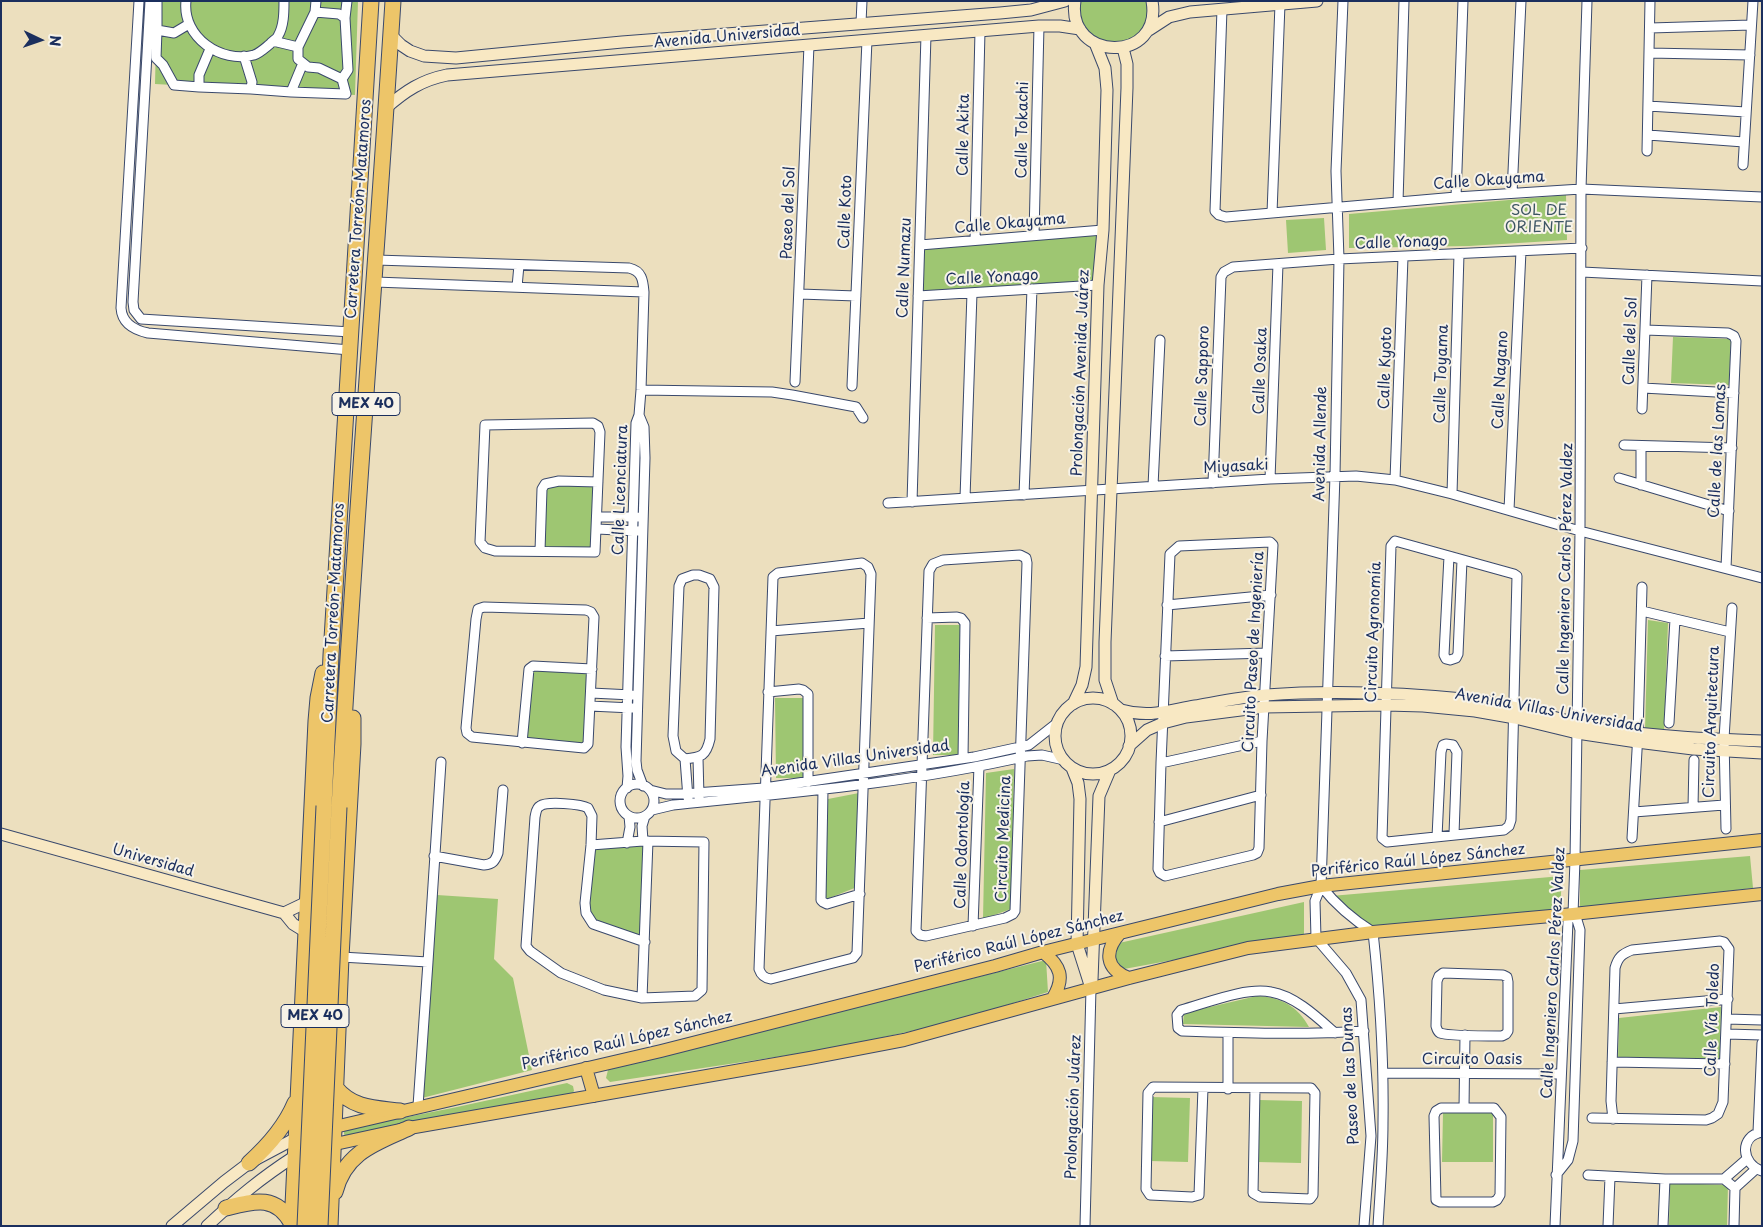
<!DOCTYPE html>
<html>
<head>
<meta charset="utf-8">
<style>
	body { margin:0 }
	#map { position:relative; width:1763px; height:1227px; overflow:hidden; background:#ecdfbe; font-family:"Playpen Sans",sans-serif }
	canvas { display:block }
	.frame { position:absolute; inset:0; border:2px solid #1b2f5e; pointer-events:none }
	.north { position:absolute; left:15px; top:15px; width:50px; height:50px; -webkit-text-stroke:4px #f7f3e8; paint-order:stroke; rotate:93deg; font-size:14px; font-weight:700; line-height:20px; text-align:center; color:#1b2f5e }
	.north::after { content:''; display:block; margin:auto; width:18px; height:22px; background:#1b2f5e; clip-path:polygon(50% 0,100% 100%,50% 72%,0 100%) }
</style>
</head>
<body>
<div id="map">
<canvas width="1763" height="1227"></canvas>
<div class="frame"></div>
<div class="north">N</div>
</div>
<script>
const c = document.querySelector('canvas').getContext('2d');
c.lineJoin = 'round';
function fill(path, color) { c.fillStyle = color; c.fill(path, 'evenodd'); }
function trace(path, color, width, dash) { c.strokeStyle = color; c.lineWidth = width; c.lineCap = dash ? 'butt' : 'round'; c.setLineDash(dash || []); c.stroke(path); }
function write(font, color, halo, rows, align = 'center') {
  c.font = font + ' "Playpen Sans",sans-serif'; c.lineWidth = 4; c.setLineDash([]); c.textBaseline = 'middle'; c.strokeStyle = halo; c.fillStyle = color; for (const [text, x, y, turn = 0] of rows) {
    c.save(); c.translate(x, y); c.rotate((+turn || 0) * Math.PI / 180); c.textAlign = isNaN(turn) ? turn : align; if (halo) c.strokeText(text, 0, 0); c.fillText(text, 0, 0); c.restore();
  }
}
const green = new Path2D(`
	M157 1H358L355 95 155 84Z
	M1079 1H1149L1150 11 1141 32 1132 39 1109 44 1088 33 1081 23Z
	M1566 195 1567 240 1469 246 1349 248V214Z
	M1324 218 1326 250 1288 253 1286 220Z
	M1099 233 1093 283 921 291 922 247Z
	M1673 337 1731 339 1729 385 1671 383Z
	M597 484 595 551 542 549 546 485Z
	M1648 620 1668 623 1664 731 1645 730Z
	M935 625H961L960 755H933Z
	M531 669 588 672 584 744 526 740Z
	M775 698H805V778H776Z
	M1014 769 1011 909 983 919 986 773Z
	M859 793 857 887 827 899 825 896 828 799Z
	M645 844 642 937 595 920 589 909 595 848Z
	M1750 856 1753 888 1580 909V870Z
	M1562 876 1560 911 1375 929 1331 896Z
	M437 895 498 899 494 959 513 978 532 1070 422 1098Z
	M1304 902V936L1124 969 1116 963 1115 947 1119 943Z
	M1046 960 1048 992 953 1022 829 1049 610 1082 606 1078 608 1070Z
	M1257 996C1280 997 1298 1006 1309 1027L1183 1024 1184 1013Z
	M1721 1007 1720 1061 1618 1059 1619 1018Z
	M567 1083 573 1086 574 1091 572 1094 345 1136 344 1134V1131L348 1129 457 1107Z
	M1151 1097 1190 1098 1188 1162 1150 1161Z
	M1259 1100 1302 1101 1301 1163 1257 1162Z
	M1443 1113H1493V1162H1442Z
	M1670 1183 1728 1185 1727 1226H1669Z`);
const street = new Path2D(`
	M139 1 121 308C122 323 134 330 148 333L350 350
	M150 1 133 302 134 310 141 319 351 332
	M186 1C182 37 221 64 254 55 260 53 265 48 270 44 272 41 277 39 278 36 284 26 284 12 284 1
	M316 1 315 12 339 14 345 18 347 1
	M1343 1 1336 171 1339 259 1335 475 1321 886 1315 901 1316 938 1346 973 1361 1000 1371 1136 1364 1226
	M1222 9 1215 211 1219 215 1226 217 1456 197 1581 189 1762 197
	M315 12 298 47V59L308 67 319 68 342 79 348 70 345 18
	M861 23 862 1
	M189 24 174 33 157 30 156 58 163 65 174 85 199 87
	M1650 28 1751 25
	M157 30V1
	M273 41 298 47
	M210 49 199 75V87L251 89
	M1649 53 1750 55
	M244 56 252 82 251 89 291 92
	M303 63 291 92 346 94 342 79
	M1648 106 1746 112
	M1648 135 1744 142
	M1647 151 1650 1
	M1743 165 1753 1
	M1512 193 1521 1
	M1456 197 1463 1
	M1398 202 1404 1
	M1272 213 1280 4
	M1034 235 1039 26
	M975 240 980 31
	M920 245 1103 230
	M376 260 629 268C642 271 643 280 644 292L641 390 639 415 636 423 626 747 628 776 627 788
	M1582 272 1762 281
	M375 282 644 292
	M517 287 519 265
	M800 294 856 296
	M918 296 1098 285
	M1645 330 1728 333 1734 336 1736 341 1726 568
	M795 382 809 45
	M852 386 867 40
	M1643 388 1734 393
	M641 390 772 392 792 395 856 407 863 418
	M1642 409 1647 275
	M639 415 644 427 645 458 636 761 637 770 643 786
	M593 423 598 426 600 432 595 552 495 551 485 548 480 542 485 425Z
	M1624 445 1732 448
	M1641 446V485
	M1619 478 1729 511
	M1270 479 1278 264
	M1395 480 1403 257
	M1213 483 1221 277 1224 272 1233 267 1339 259 1582 248
	M1153 486 1160 340
	M1452 494 1459 254
	M1024 495 1032 289
	M965 498 972 293
	M912 502 926 35
	M888 503 1270 479 1356 476 1395 480 1452 494 1580 531 1762 578
	M1509 510 1521 251
	M598 517H637
	M597 529 638 531
	M1395 541 1514 574 1517 576 1511 820 1509 826 1504 830 1387 842 1382 838 1391 546Z
	M1270 542 1273 545 1262 741 1259 848 1257 853 1253 855 1165 876 1160 873 1158 869 1161 763 1170 554 1179 546Z
	M540 551 542 489 545 484 559 481 598 482
	M1020 555 1026 558 1027 563 1015 911 1013 914 1005 918 926 936 920 935 916 931 929 571 933 564 943 560Z
	M1449 556 1444 655 1446 659 1450 660 1456 658 1458 654 1462 560
	M862 563 868 567 871 574 857 953 853 958 771 979C764 978 761 975 759 969L773 577 778 573Z
	M693 575H699L710 579 714 587 710 739C706 756 702 757 685 759L676 751 673 736 679 586 682 579Z
	M1167 605 1271 595
	M484 607 586 610 591 612 594 617 588 744 584 748 472 737 467 733 466 728 476 619 478 609Z
	M1642 611 1730 632
	M927 618 957 617 961 618 965 623 963 758
	M771 631 869 623
	M1165 656 1267 653
	M768 692 799 689 803 690 808 694V782
	M591 693 632 695
	M590 706 632 708
	M1669 723 1675 619
	M522 743 529 669 533 666 592 669
	M698 758 699 797
	M685 759 688 798
	M1161 763 1262 741
	M620 801a17 17 0 1 1 34 0a17 17 0 1 1-34 0Z
	M650 790 666 794H681L764 788 974 757 1029 745 1057 723
	M823 790 821 900 823 902 827 904 860 894
	M1693 807 1694 760
	M652 810 673 805C791 793 910 783 1027 756L1042 755 1064 760
	M1634 812 1724 805
	M1159 822 1261 795
	M1726 829 1724 739 1732 608
	M1437 837 1441 752 1443 745 1446 744 1453 745 1457 752 1454 834
	M1632 838 1638 733 1642 587
	M643 841 642 826 645 816
	M627 843 630 827 629 816
	M591 845 643 841 704 842 702 990 695 996 642 998 604 990 561 973 530 951 526 946 535 817C536 813 536 808 540 806 547 801 581 804 588 808L592 816 591 845 585 903 586 913 593 924 645 942
	M434 856 484 865C493 864 495 861 498 853L503 790
	M1321 886C1336 905 1352 919 1373 932 1380 996 1384 1059 1383 1123 1383 1157 1380 1191 1378 1226
	M973 926 979 766
	M341 957 428 962 441 762
	M1443 973 1503 975 1507 977 1508 982V1031L1506 1034 1502 1036C1491 1036 1447 1036 1440 1033 1437 1031 1437 1029 1436 1026L1437 981 1439 976Z
	M642 998 648 841
	M1614 1009 1728 999
	M1727 1019 1762 1020
	M1335 1033C1317 1017 1295 996 1271 992 1245 987 1207 1003 1181 1010L1177 1015 1178 1028 1182 1031C1242 1033 1304 1035 1364 1031
	M1727 1034 1762 1035
	M1612 1062 1725 1064
	M1383 1073 1561 1074
	M1203 1088 1199 1195 1192 1197 1150 1195 1146 1189 1148 1093 1153 1087 1311 1088 1315 1093 1313 1195 1310 1199 1260 1197 1253 1193 1255 1089
	M1228 1089V1033
	M418 1106 428 962
	M1441 1108H1494L1501 1117 1500 1195 1497 1200 1493 1202H1440L1436 1200 1434 1116 1436 1111Z
	M1464 1108 1465 1035
	M1592 1118 1706 1120 1712 1118 1718 1114 1723 1102 1729 949 1724 942 1720 941 1632 950C1622 954 1618 957 1615 968L1611 1101 1613 1119
	M1758 1132 1762 1043
	M1762 1132C1739 1136 1741 1164 1762 1171
	M1556 1175 1568 1160 1573 1141 1580 930 1577 920 1573 914
	M1588 1175 1665 1179H1724L1735 1188 1734 1226
	M1724 1179 1747 1159
	M1735 1188 1756 1169
	M1085 1226 1091 988
	M1555 1226 1568 921 1573 914 1575 860 1580 531 1581 189 1587 1
	M1608 1226 1610 1177
	M1663 1226 1665 1179`);
const secondary = new Path2D(`
	M1075 1C1066 62 1163 64 1152 1
	M1149 30 1169 17 1190 12 1317 1
	M391 35 401 45 410 51 424 56 456 58 622 42 1000 13 1031 10 1065 1
	M386 108C405 91 422 80 447 75L1039 26H1060L1080 29
	M1055 736a38 38 0 1 1 76 0a38 38 0 1 1-76 0Z
	M1073 704 1082 685 1086 667 1098 285 1103 230 1107 90 1105 68 1095 43
	M1113 704 1105 680V642L1127 88V64L1123 48
	M1121 710C1149 718 1167 711 1195 706 1218 702 1242 697 1266 695 1335 690 1405 693 1474 700 1519 705 1562 722 1607 729 1658 737 1710 739 1762 741
	M1129 746 1147 730 1163 723 1186 717 1264 707 1386 705 1423 706 1475 711 1515 718 1577 733 1637 742 1693 749 1762 753
	M1072 768 1078 783 1080 799 1077 944 1091 988
	M1 834 284 913 293 924 306 932
	M284 913 307 902
	M1092 980 1099 796 1110 770
	M172 1226 224 1182 249 1163 296 1138
	M207 1226C237 1198 261 1178 295 1156`);
const primary = new Path2D(`
	M1120 933C1104 951 1105 969 1129 978
	M1043 952C1061 966 1065 978 1053 998
	M586 1068 594 1096
	M326 1129 661 1051 995 966 1043 952 1278 894 1321 886 1762 840
	M326 1146 409 1128 810 1058 904 1040 1129 978 1248 948 1373 932 1573 914 1762 894`);
const highway = new Path2D(`
	M324 806 331 655 371 1
	M339 807C354 538 376 270 393 1
	M336 1088C353 1109 376 1108 400 1111
	M249 1163C268 1146 285 1127 295 1103
	M335 1192C345 1152 376 1143 409 1128
	M226 1208C254 1201 276 1194 292 1224
	M292 1226 316 721 318 698 323 673
	M330 1226 341 957 353 744V718`);
const highwayBridge = new Path2D(`
	M305 1226 324 806
	M320 1226 339 807`);
const shields = [
	[366,404,68],
	[315,1016,68]
];
const shieldNames = [
	["MEX 40",366,404],
	["MEX 40",315,1016]
];
const streetNames = [
	["Avenida Universidad",727,37,-5],
	["Calle Tokachi",1023,130,-89],
	["Calle Akita",964,135,-89],
	["Calle Okayama",1489,181,-4],
	["Carretera Torreón-Matamoros",359,209,-86],
	["Calle Koto",846,212,-88],
	["Paseo del Sol",789,213,-88],
	["Calle Okayama",1010,224,-5],
	["Calle Yonago",1401,243,-2],
	["Calle Numazu",905,268,-88],
	["Calle Yonago",992,278,-3],
	["Calle del Sol",1631,341,-88],
	["Calle Kyoto",1386,368,-88],
	["Calle Osaka",1261,371,-88],
	["Prolongación Avenida Juárez",1081,373,-88],
	["Calle Toyama",1442,374,-88],
	["Calle Sapporo",1203,376,-88],
	["Calle Nagano",1501,380,-87],
	["Avenida Allende",1321,444,-89],
	["Calle de las Lomas",1718,451,-87],
	["Miyasaki",1236,467,-3],
	["Calle Licenciatura",621,490,-88],
	["Calle Ingeniero Carlos Pérez Valdez",1566,569,-89],
	["Carretera Torreón-Matamoros",334,613,-87],
	["Circuito Agronomía",1374,632,-88],
	["Circuito Paseo de Ingeniería",1254,652,-87],
	["Avenida Villas Universidad",1549,711,10],
	["Circuito Arquitectura",1712,722,-88],
	["Avenida Villas Universidad",855,759,-8],
	["Circuito Medicina",1004,839,-88],
	["Calle Odontología",963,845,-88],
	["Universidad",153,861,16],
	["Periférico Raúl López Sánchez",1418,861,-6],
	["Periférico Raúl López Sánchez",1019,942,-14],
	["Calle Ingeniero Carlos Pérez Valdez",1554,973,-87],
	["Calle Vía Toledo",1713,1020,-88],
	["Periférico Raúl López Sánchez",627,1041,-13],
	["Circuito Oasis",1472,1060],
	["Paseo de las Dunas",1351,1076,-93],
	["Prolongación Juárez",1074,1107,-88]
];
const parkNames = [
	["SOL DE",1539,211],
	["ORIENTE",1539,228]
];
fill(green, '#9ec672');
trace(street, '#3a496c', 11);
trace(secondary, '#3a496c', 13);
trace(primary, '#3a496c', 14);
trace(highway, '#3a496c', 17);
trace(street, '#fff', 9);
trace(secondary, '#f8e8c3', 11);
trace(primary, '#edc569', 12);
trace(highway, '#edc569', 15);
trace(highwayBridge, '#3a496c', 17, []);
trace(highwayBridge, '#edc569', 15);
for (const [x, y, w] of shields) { const box = new Path2D(); box.roundRect(x - w / 2, y - 11.5, w, 23, 4); c.fillStyle = '#f7f3e8'; c.fill(box); trace(box, '#1b2f5e', 1); }
write('bold 14px', '#1b2f5e', null, shieldNames);
write('15px', '#1b2f5e', '#f7f3e8', streetNames);
write('15px', '#3c5563', '#f7f3e8', parkNames);
</script>
</body>
</html>
